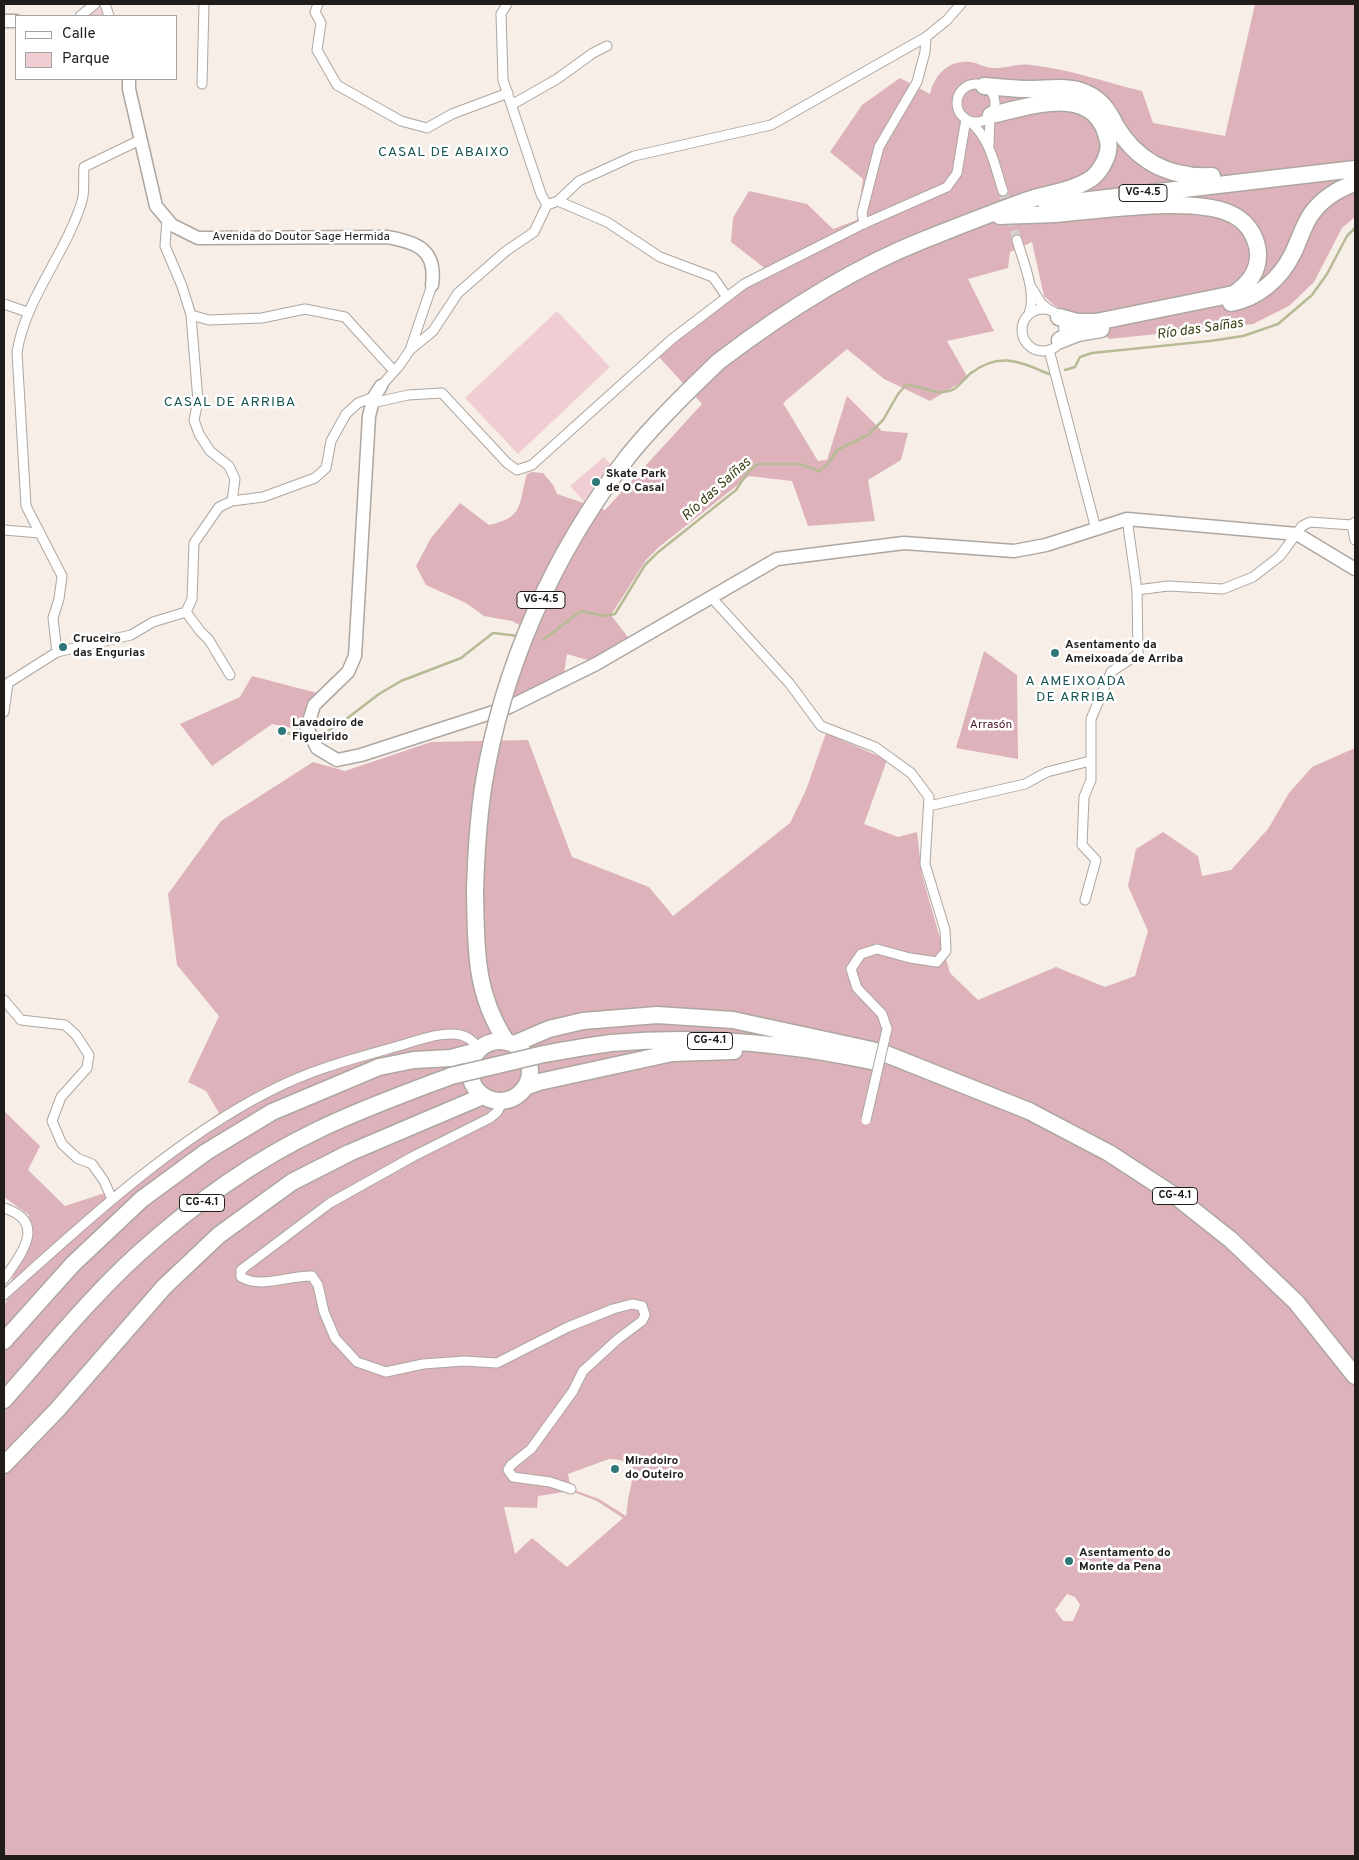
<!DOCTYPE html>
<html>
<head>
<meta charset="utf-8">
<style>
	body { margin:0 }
	#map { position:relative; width:1359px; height:1860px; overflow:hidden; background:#f6eee7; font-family:Overpass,sans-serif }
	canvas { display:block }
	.frame { position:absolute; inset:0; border:5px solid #1f1c1a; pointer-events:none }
	.legend { position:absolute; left:15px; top:15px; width:162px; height:65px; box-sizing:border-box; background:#fff; border:1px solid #a5a4a3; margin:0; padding:6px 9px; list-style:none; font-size:15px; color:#1f1c1a }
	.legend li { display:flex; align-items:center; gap:10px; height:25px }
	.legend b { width:25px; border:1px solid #a5a4a3 }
</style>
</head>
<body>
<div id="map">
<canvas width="1359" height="1860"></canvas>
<div class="frame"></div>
<ul class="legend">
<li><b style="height:6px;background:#fff"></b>Calle</li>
<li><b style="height:14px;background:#efcdd3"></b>Parque</li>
</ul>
</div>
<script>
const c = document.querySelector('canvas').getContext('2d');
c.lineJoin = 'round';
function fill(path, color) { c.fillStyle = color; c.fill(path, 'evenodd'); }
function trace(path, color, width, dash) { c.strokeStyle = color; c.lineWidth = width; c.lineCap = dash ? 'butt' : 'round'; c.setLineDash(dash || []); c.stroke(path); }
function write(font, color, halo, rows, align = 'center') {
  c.font = font + ' Overpass,sans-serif'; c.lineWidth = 5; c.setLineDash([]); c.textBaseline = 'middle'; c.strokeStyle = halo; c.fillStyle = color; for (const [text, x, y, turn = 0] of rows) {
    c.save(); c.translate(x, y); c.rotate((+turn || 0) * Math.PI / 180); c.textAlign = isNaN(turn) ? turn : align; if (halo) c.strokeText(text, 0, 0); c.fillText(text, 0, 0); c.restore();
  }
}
const green = new Path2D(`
	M96 7 103 8 107 16H86Z
	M557 311 610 367 518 454 465 398Z
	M604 457 622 477 588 506 570 486Z`);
const forest = new Path2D(`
	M1255 4H1355V217L1342 228 1314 282 1289 306 1253 324 1109 339 1087 316 1055 306 1044 296 1032 242 1010 252 1008 268 968 279 994 331 947 341 968 378 930 401 884 379 847 349 783 403 818 461 827 460 847 396 882 431 908 433 901 460 868 480 875 521 808 526 792 481 749 476 659 547 646 560 611 615 630 640 591 661 567 654 564 674 506 701 530 631 512 621 484 616 466 603 426 585 416 566 431 538 460 503 489 525C525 517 518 504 527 474L532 472 543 473 553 485 557 494 605 510 702 404 659 357C692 324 731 295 771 273L731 242 733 218 749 191 807 204 833 229 857 220 863 179 830 152 862 105 900 78 930 94C934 75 949 59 971 62 978 63 985 68 993 68 1005 69 1018 63 1031 65 1069 69 1104 82 1142 91L1153 123 1225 136Z
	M984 651 1017 675 1018 759 956 748Z
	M252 676 321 694 302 730 272 724 212 766 180 724 240 697Z
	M826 733 887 760 864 824 898 837 917 832 922 875 950 973 978 1000 1056 967 1105 987 1135 976 1148 931 1128 886 1136 849 1163 832 1198 856 1202 876 1231 870 1268 829 1289 793 1312 767 1355 748V1856H4V1304L6 1302 29 1215 4 1197V1111L40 1146 28 1170 65 1206 117 1189 219 1113 206 1091 188 1082 219 1016 177 965 168 894 221 821 313 762 345 771 431 742 528 740 572 857 649 887 673 916 790 823 806 790ZM609 1459C641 1459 632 1479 628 1500 627 1505 627 1511 626 1516L599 1499 571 1489 568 1474ZM571 1491 597 1501 623 1518 567 1567 532 1538 515 1554 504 1507 537 1508 538 1496ZM1067 1594 1075 1597 1080 1605 1073 1621H1063L1055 1610Z`);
const stream = new Path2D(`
	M1065 370 1075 367 1080 357 1092 353 1210 341 1243 336 1278 324 1312 295 1327 274 1347 236 1355 228
	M543 640 581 611 604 616 615 614 645 565 657 553 736 490 748 472 758 464H800L819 471 828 464 837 450 868 435 883 420 898 394 906 385C923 385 938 398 954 389 960 385 965 378 971 373 1000 351 1020 362 1049 374
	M288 733 297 736
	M323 734 341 723 379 694 401 681 461 658 493 633 519 636`);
const streetTunnel = new Path2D(`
	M1003 191 1017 240`);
const street = new Path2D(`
	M105 4 109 16
	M318 4 315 12 321 23 317 50 337 85 401 121 427 128 452 114 508 93
	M507 4 501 14 503 80 541 194 547 205
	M80 16 95 4
	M202 84 204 4
	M957 103a19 19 0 1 1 38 0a19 19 0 1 1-38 0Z
	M513 104 557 79 593 53 607 46
	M969 121C990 137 995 167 1003 191
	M989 145 990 116
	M558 201 607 222 660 257 713 277 727 297
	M167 219 165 246 182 286 191 315 198 401 194 420 199 434 210 451 229 466 235 479 232 501
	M864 224 862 213 879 147 917 82 925 52 926 37
	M1017 240C1023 262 1037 292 1029 314
	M1031 287 1041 303 1048 309
	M4 304 27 312
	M1022 330a21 21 0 1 1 42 0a21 21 0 1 1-42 0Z
	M191 315 209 320 262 318 305 309 345 317 394 371
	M410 350 433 331 458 293 506 251 534 232 547 205 558 201 579 181 634 156 771 125 926 37 947 20 961 4
	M1049 350 1096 529
	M381 386 399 366 410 350 432 285
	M372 403 408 395 442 393 507 463 517 470 532 465 672 339 744 284 861 225 947 187 957 173 966 119
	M1127 519 1137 590
	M1352 525 1355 540
	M4 530 40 533
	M711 597 790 684 821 726 875 747 911 773 929 797 925 864 945 930 946 951 937 962 910 958 877 949 861 954 851 969 857 988 882 1014 887 1029
	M186 612 200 631 209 640 230 675
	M57 652 53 618 59 599 62 576 26 506 17 352C26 297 66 254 82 201 85 191 83 178 84 167L140 140
	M8 683 57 652 131 635 153 622 186 612 192 599 194 543 219 507 232 501 263 497 315 478 326 468 331 441 346 414 358 403 374 397
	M4 712 8 683
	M929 806 1025 784 1047 772 1090 761
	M1085 900 1096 860 1082 845 1084 797 1091 780V719L1111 672 1138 654 1137 590 1168 586 1223 589 1253 577 1280 556 1302 526 1310 522 1352 525 1355 522
	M4 1000 21 1020 65 1025 76 1035 89 1055 87 1068 61 1097 52 1121 62 1144 77 1158 92 1164 104 1181 112 1199
	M503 1101 497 1112 490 1118 414 1156 330 1203 241 1270V1277C261 1289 290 1275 312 1276L318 1285 324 1312 335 1338 357 1362 386 1372 423 1364 464 1361 497 1363 568 1327 613 1309 632 1304 642 1306 645 1315 642 1321 618 1339 583 1371 573 1391 531 1449 511 1465 508 1470 513 1477 550 1482 571 1489
	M4 1208C48 1222 21 1254 4 1279
	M4 1295C84 1223 173 1140 270 1091 310 1070 352 1059 395 1047 415 1042 448 1027 468 1038 472 1040 476 1045 480 1048`);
const secondary = new Path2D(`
	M4 21H16
	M129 79V89L156 206 172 225 198 238 387 237C416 242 437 249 432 285
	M381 386 374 397 369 416 355 656 348 672 314 705 307 728 317 748 337 760 361 755 509 707 596 664 777 559 904 543 1014 551 1046 545 1127 519 1297 534 1355 569`);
const highway = new Path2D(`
	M984 86C999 87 1014 89 1030 89 1048 89 1069 85 1086 93 1102 100 1109 112 1116 126 1138 163 1171 178 1212 176
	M1047 205 1355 169
	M1000 216C1018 215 1036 215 1053 214 1097 211 1199 194 1235 216 1248 223 1257 238 1258 253 1259 272 1248 284 1234 294L1096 322H1077L1059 317
	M1231 303C1258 298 1280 279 1292 255 1299 242 1303 225 1312 213 1323 198 1338 189 1355 183
	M1060 340 1078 333 1101 329
	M718 362C782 313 850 269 926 239 959 226 994 212 1028 200 1050 193 1073 191 1092 178 1101 171 1111 153 1108 141 1096 82 1032 106 991 115
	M475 890C476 946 474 992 506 1041
	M470 1071a30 30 0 1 1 60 0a30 30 0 1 1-60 0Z
	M514 1044 549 1029 583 1021 657 1015 733 1020 881 1052 1029 1111 1109 1153 1178 1198 1231 1240 1296 1302 1355 1376
	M544 1054C566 1050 589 1046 611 1043 701 1035 789 1043 876 1062
	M525 1087 539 1082 672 1053 734 1051
	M4 1341 73 1264 142 1199 206 1152 272 1112 379 1067 414 1060 451 1058 477 1051
	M4 1400C47 1351 89 1299 137 1255 190 1207 253 1161 318 1130 361 1109 406 1093 451 1076
	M4 1465 57 1410 164 1287 219 1235 292 1182 349 1153 483 1096`);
const streetBridge = new Path2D(`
	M866 1120 887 1029`);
const highwayBridge = new Path2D(`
	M475 890C476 856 478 822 483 788 502 667 554 552 629 455 656 422 687 392 718 362
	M451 1076 544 1054`);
const markers = [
	[596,482,5,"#2f7879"],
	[63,647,5,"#2f7879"],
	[1055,653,5,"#2f7879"],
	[282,731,5,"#2f7879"],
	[615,1469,5,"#2f7879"],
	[1069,1561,5,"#2f7879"]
];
const shields = [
	[1143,193,48],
	[541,600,48],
	[710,1041,45],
	[1175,1196,45],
	[202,1203,45]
];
const shieldNames = [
	["VG-4.5",1143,193],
	["VG-4.5",541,600],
	["CG-4.1",710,1041],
	["CG-4.1",1175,1196],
	["CG-4.1",202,1203]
];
const streetNames = [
	["Avenida do Doutor Sage Hermida",301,238]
];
const poiNames = [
	["Skate Park",606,475],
	["de O Casal",606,489],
	["Cruceiro",73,640],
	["das Engurias",73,654],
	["Asentamento da",1065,646],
	["Ameixoada de Arriba",1065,660],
	["Lavadoiro de",292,724],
	["Figueirido",292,738],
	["Miradoiro",625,1462],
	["do Outeiro",625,1476],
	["Asentamento do",1079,1554],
	["Monte da Pena",1079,1568]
];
const parkNames = [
	["Arrasón",991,726]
];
const neighbourhoodNames = [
	["CASAL DE ABAIXO",444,153],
	["CASAL DE ARRIBA",230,403],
	["A AMEIXOADA",1076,682],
	["DE ARRIBA",1076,698]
];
const waterNames = [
	["Río das Saíñas",1200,330,-8],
	["Río das Saíñas",717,490,-42]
];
fill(green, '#efcdd3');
fill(forest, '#ddb2bb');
trace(stream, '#b6bb96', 2.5);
trace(streetTunnel, '#d6cec8', 9, [9, 4.5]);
trace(street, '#aea6a0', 11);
trace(secondary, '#aea6a0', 15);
trace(highway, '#aea6a0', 19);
trace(street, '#fff', 9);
trace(secondary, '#fff', 12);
trace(highway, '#fff', 16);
trace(streetBridge, '#aea6a0', 11, []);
trace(highwayBridge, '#aea6a0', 19, []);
trace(streetBridge, '#fff', 9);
trace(highwayBridge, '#fff', 16);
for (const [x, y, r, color] of markers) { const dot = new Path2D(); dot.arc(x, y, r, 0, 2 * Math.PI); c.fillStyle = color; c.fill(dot); trace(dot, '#fff', 2); }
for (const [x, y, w] of shields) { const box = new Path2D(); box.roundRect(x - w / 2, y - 8.5, w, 17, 4); c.fillStyle = '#fff'; c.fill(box); trace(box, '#1f1c1a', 1); }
write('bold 11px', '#1f1c1a', null, shieldNames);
write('12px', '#1f1c1a', '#fff', streetNames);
write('bold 12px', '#1f1c1a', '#fff', poiNames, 'left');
write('12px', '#4c1727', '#fff', parkNames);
c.letterSpacing = '1px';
write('14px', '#195555', '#fff', neighbourhoodNames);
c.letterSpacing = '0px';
write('italic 14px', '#393c0f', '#fff', waterNames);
</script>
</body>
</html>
